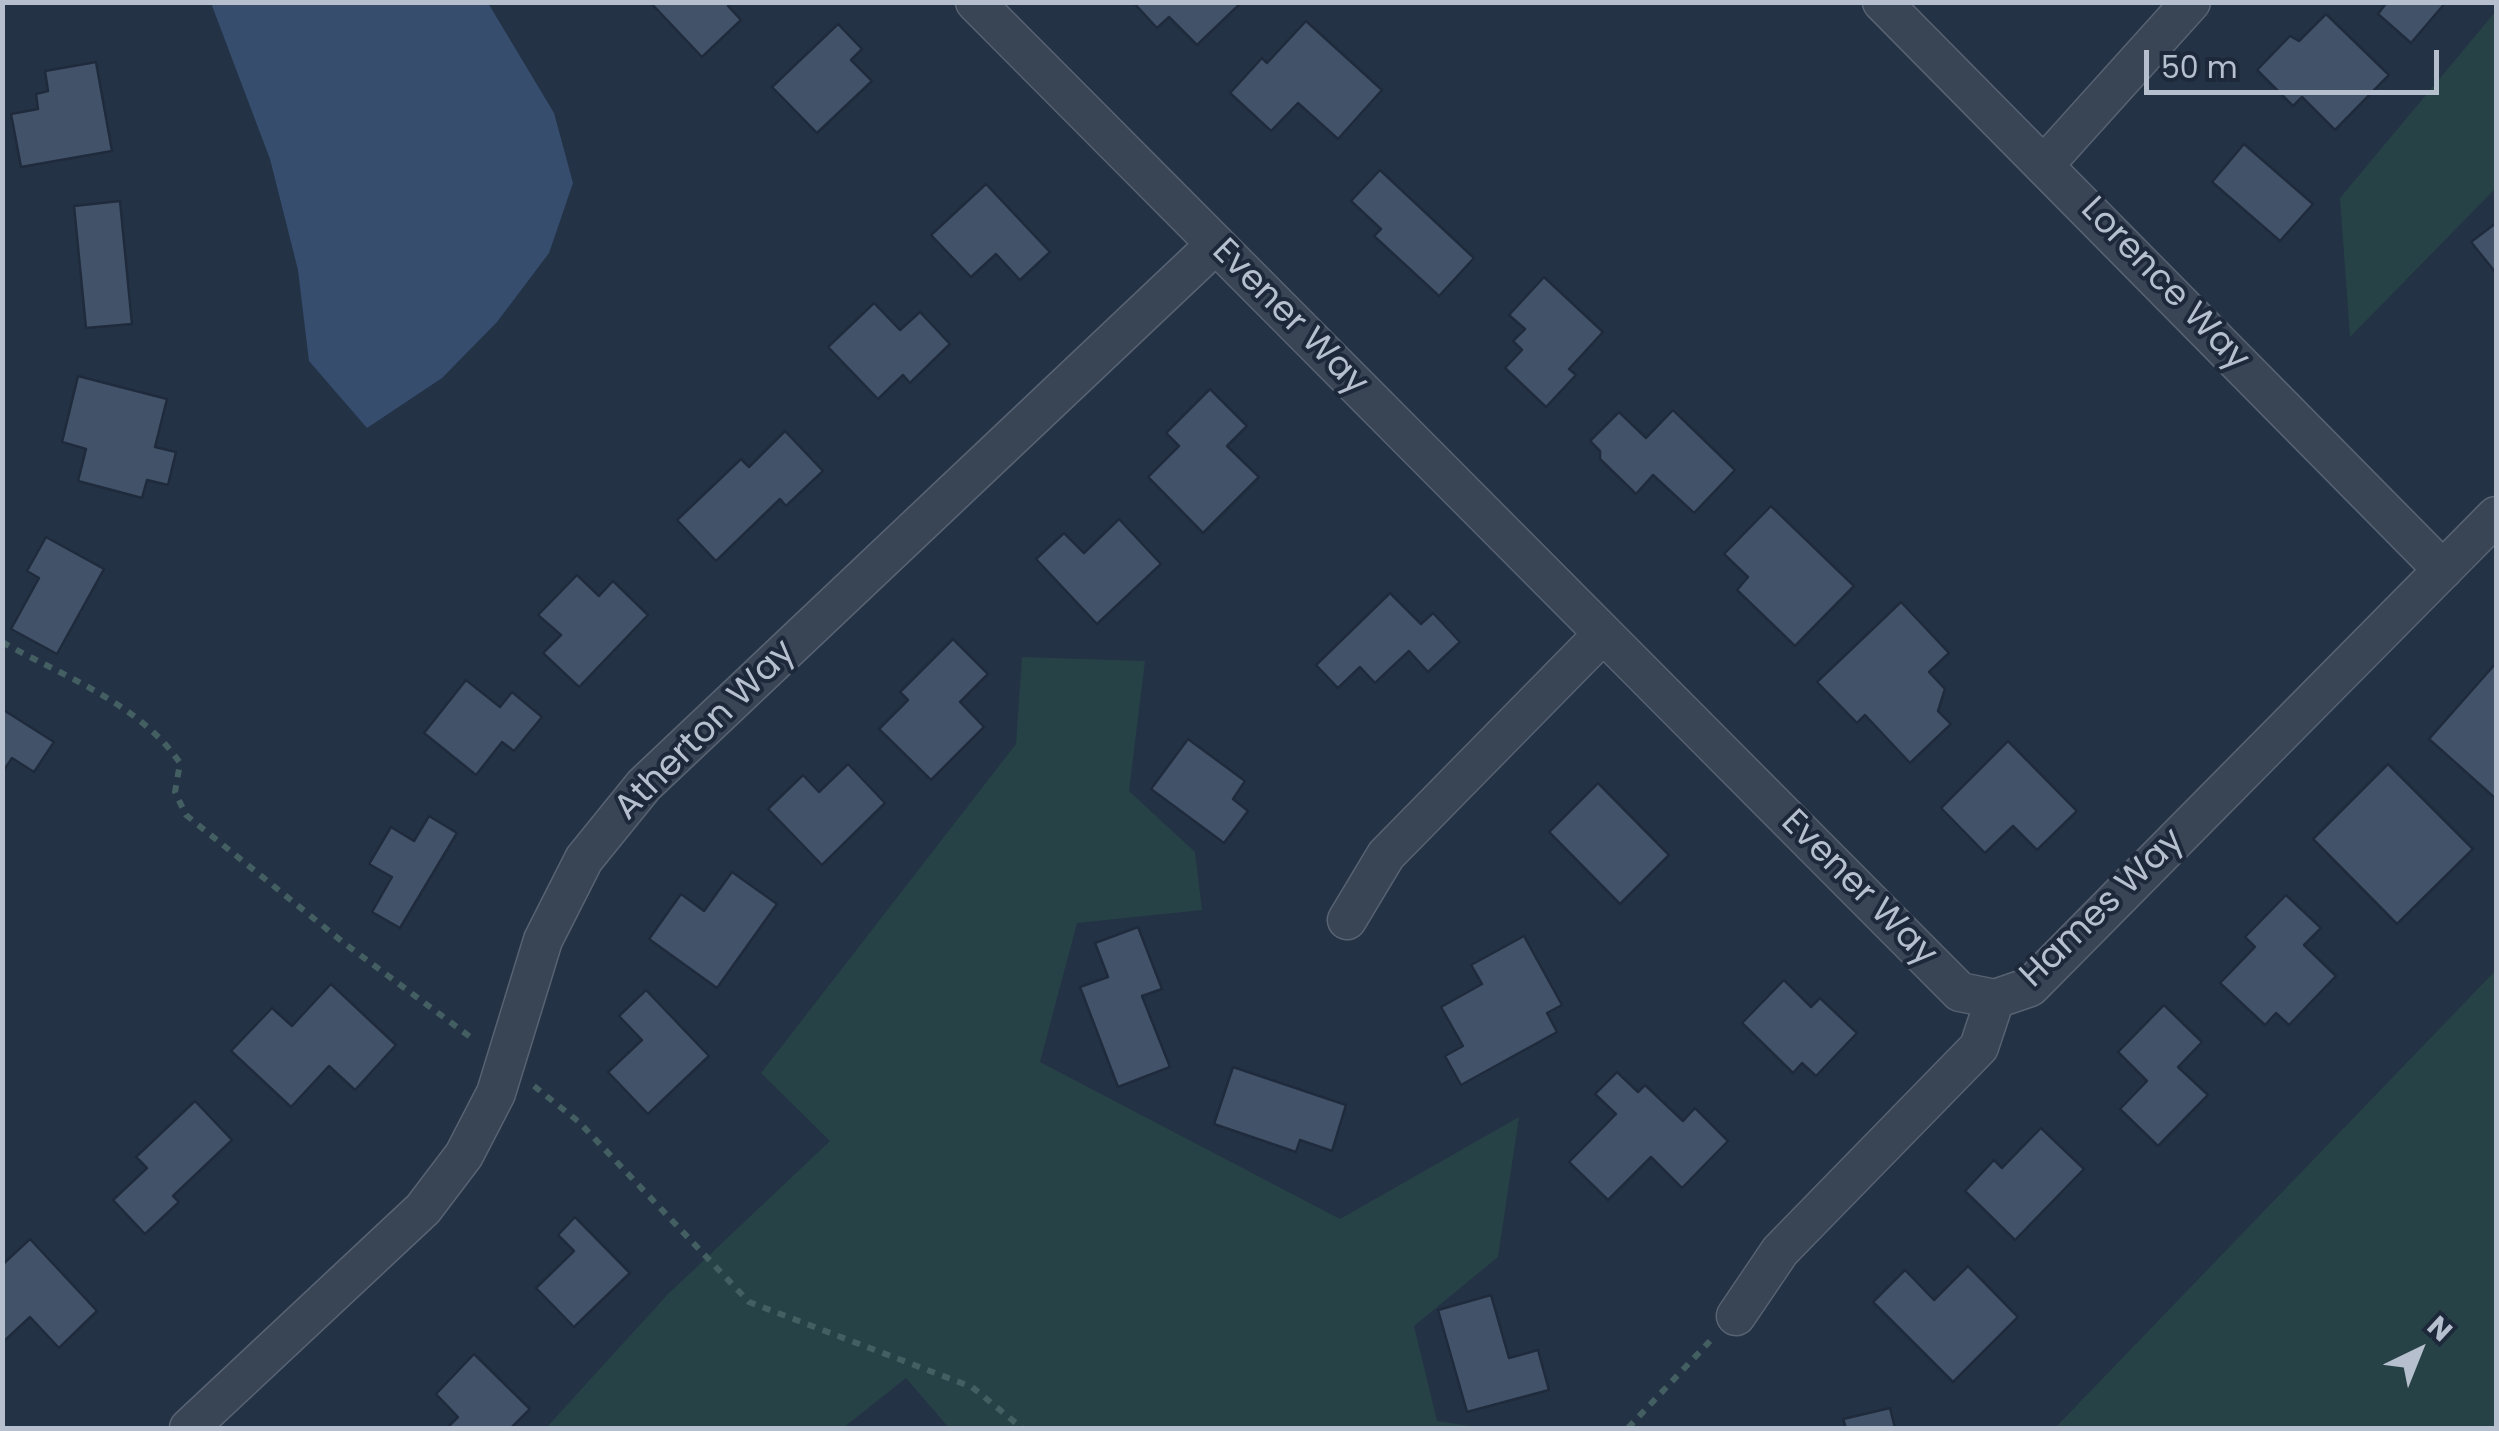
<!DOCTYPE html>
<html>
<head>
<meta charset="utf-8">
<style>
	body { margin:0 }
	#map { position:relative; width:2499px; height:1431px; overflow:hidden; background:#243245; font-family:Poppins,sans-serif }
	canvas { display:block }
	.frame { position:absolute; inset:0; border:5px solid #b6bfce; pointer-events:none }
	.north { position:absolute; left:2369px; top:1301px; width:100px; height:100px; -webkit-text-stroke:8px #1d293a; paint-order:stroke; rotate:43deg; font-size:28px; font-weight:700; line-height:40px; text-align:center; color:#b6bfce }
	.north::after { content:''; display:block; margin:auto; width:35px; height:45px; background:#b6bfce; clip-path:polygon(50% 0,100% 100%,50% 72%,0 100%) }
	.scale { position:absolute; left:2144px; top:50px; width:295px; height:45px; box-sizing:border-box; border:5px solid #b6bfce; border-top:0; padding-left:12px; font-size:30px; line-height:35px; white-space:nowrap; color:#b6bfce; -webkit-text-stroke:8px #1d293a; paint-order:stroke }
</style>
</head>
<body>
<div id="map">
<canvas width="2499" height="1431"></canvas>
<div class="frame"></div>
<div class="north">N</div>
<div class="scale">50 m</div>
</div>
<script>
const c = document.querySelector('canvas').getContext('2d');
c.lineJoin = 'round';
function fill(path, color) { c.fillStyle = color; c.fill(path, 'evenodd'); }
function trace(path, color, width, dash) { c.strokeStyle = color; c.lineWidth = width; c.lineCap = dash ? 'butt' : 'round'; c.setLineDash(dash || []); c.stroke(path); }
function write(font, color, halo, rows, align = 'center') {
  c.font = font + ' Poppins,sans-serif'; c.lineWidth = 8; c.setLineDash([]); c.textBaseline = 'middle'; c.strokeStyle = halo; c.fillStyle = color; for (const [text, x, y, turn = 0] of rows) {
    c.save(); c.translate(x, y); c.rotate((+turn || 0) * Math.PI / 180); c.textAlign = isNaN(turn) ? turn : align; if (halo) c.strokeText(text, 0, 0); c.fillText(text, 0, 0); c.restore();
  }
}
const green = new Path2D(`
	M2496 11V188L2350 337 2340 198Z
	M1022 657 1145 661 1129 791 1195 852 1202 910 1077 923 1040 1062 1340 1219 1519 1117 1498 1257 1414 1326 1437 1421 1482 1428H949L906 1378 843 1428H546L668 1294 830 1141 761 1073 1016 744Z
	M2496 970V1428H2055Z`);
const water = new Path2D(`
	M211 3H488L554 113 573 183 549 253 497 322 442 378 367 428 309 361 298 270 270 159Z`);
const building = new Path2D(`
	M650 2H731L728 6 741 20 702 57Z
	M1133 2H1242L1197 45 1169 17 1157 28Z
	M2387 2H2446L2411 43 2378 14Z
	M2326 14 2389 75 2335 130 2302 97 2293 106 2257 70 2290 36 2299 41Z
	M1306 21 1382 90 1338 139 1298 103 1271 131 1230 93 1262 58 1267 63Z
	M838 24 862 49 851 60 872 81 817 133 772 87Z
	M96 62 112 151 21 167 11 114 38 109 36 94 48 91 45 71Z
	M2244 144 2313 204 2280 241 2212 182Z
	M1380 170 1474 258 1439 296 1374 236 1381 229 1351 201Z
	M986 184 1050 252 1020 280 996 254 971 277 931 235Z
	M120 201 132 324 86 328 74 206Z
	M2496 223V273L2471 242Z
	M1544 277 1603 332 1569 369 1576 375 1546 407 1505 368 1522 350 1513 341 1525 329 1509 315Z
	M874 303 900 330 920 312 950 344 910 383 903 375 878 399 828 347Z
	M78 376 167 399 155 447 176 452 168 485 147 480 142 498 78 481 86 449 62 442Z
	M1210 389 1247 426 1227 446 1259 477 1203 533 1148 477 1179 446 1166 433Z
	M1673 410 1735 470 1694 513 1653 475 1636 494 1600 459V451L1590 441 1619 412 1646 438Z
	M785 431 823 471 786 506 780 499 716 561 677 520 741 459 749 467Z
	M1771 506 1854 586 1795 646 1737 590 1748 577 1724 554Z
	M1119 519 1161 564 1097 624 1036 559 1064 533 1084 553Z
	M46 537 104 569 57 654 11 629 39 578 27 571Z
	M577 575 599 596 613 581 648 615 579 687 543 653 561 635 538 615Z
	M1390 593 1421 624 1433 613 1460 642 1428 672 1409 651 1375 683 1360 667 1338 688 1316 665Z
	M1901 602 1949 653 1929 672 1945 689 1938 711 1951 724 1910 763 1865 715 1857 723 1817 682Z
	M953 639 988 674 960 702 984 727 931 780 879 729 908 700 900 692Z
	M2496 663V799L2429 739Z
	M466 680 500 707 512 692 542 717 514 751 502 742 476 775 424 733Z
	M2 709 54 742 34 772 12 758 2 773Z
	M1188 739 1245 781 1233 799 1248 811 1224 843 1151 789Z
	M2008 741 2077 811 2037 850 2013 826 1985 853 1941 808Z
	M848 764 885 803 822 865 768 809 803 775 819 792Z
	M2388 764 2473 849 2397 924 2313 839Z
	M1598 783 1669 855 1620 904 1549 832Z
	M429 816 457 833 400 928 372 912 392 877 369 864 391 827 414 841Z
	M732 872 777 904 717 988 649 939 681 894 704 911Z
	M2286 895 2321 928 2304 945 2336 976 2289 1025 2276 1013 2265 1025 2220 983 2255 947 2245 937Z
	M1138 927 1162 989 1142 996 1170 1067 1118 1087 1080 987 1108 977 1095 943Z
	M1524 936 1562 1005 1547 1013 1557 1032 1461 1085 1445 1056 1463 1046 1441 1007 1482 984 1471 965Z
	M1784 980 1811 1007 1820 998 1857 1033 1816 1076 1802 1063 1793 1073 1742 1023Z
	M331 984 396 1045 355 1090 329 1066 291 1107 231 1051 272 1008 292 1026Z
	M646 990 709 1056 648 1114 608 1072 642 1040 619 1016Z
	M2164 1005 2202 1042 2178 1067 2208 1095 2158 1146 2120 1109 2147 1081 2118 1052Z
	M1233 1067 1346 1105 1332 1151 1300 1140 1296 1152 1214 1124Z
	M1617 1072 1638 1092 1645 1085 1683 1121 1695 1108 1728 1141 1682 1188 1651 1157 1608 1200 1569 1162 1616 1114 1595 1094Z
	M195 1101 232 1140 173 1196 179 1202 145 1234 113 1200 147 1168 136 1157Z
	M2041 1128 2084 1169 2015 1240 1965 1191 1994 1160 2002 1168Z
	M575 1217 630 1273 574 1327 536 1288 574 1251 558 1235Z
	M30 1239 97 1311 59 1348 30 1317 2 1343V1265Z
	M1968 1266 2018 1317 1953 1382 1873 1302 1905 1270 1934 1300Z
	M1491 1295 1509 1358 1538 1350 1549 1390 1467 1412 1438 1310Z
	M474 1354 530 1409 511 1428H447L458 1417 436 1394Z
	M1890 1408 1895 1428H1846L1843 1419Z`);
const path = new Path2D(`
	M2 642C63 676 140 704 180 763L175 792 186 815 344 943 473 1039
	M534 1086 579 1122 749 1302 972 1387 1022 1428
	M1628 1428 1710 1341`);
const minor = new Path2D(`
	M975 2 1960 992 1995 999
	M1882 2 2443 570
	M2045 164 2191 2
	M1347 920 1386 855 1603 634
	M1736 1316 1780 1251 1979 1047 1995 999 2030 987 2496 516
	M189 1428 423 1209 464 1155 496 1093 543 940 584 859 644 785 1216 244`);
const streetNames = [
	["Lorence Way",2164,285,46],
	["Evener Way",1289,318,45],
	["Atherton Way",706,731,-45],
	["Evener Way",1858,889,45],
	["Hames Way",2103,909,-44]
];
fill(green, '#264246');
fill(water, '#364d6e');
fill(building, '#425268');
trace(building, '#1f2b3c', 2.5);
trace(minor, '#576272', 41);
trace(path, '#445f62', 6, [8, 8]);
trace(minor, '#394454', 38);
write('35px', '#b6bfce', '#1d293a', streetNames);
</script>
</body>
</html>
